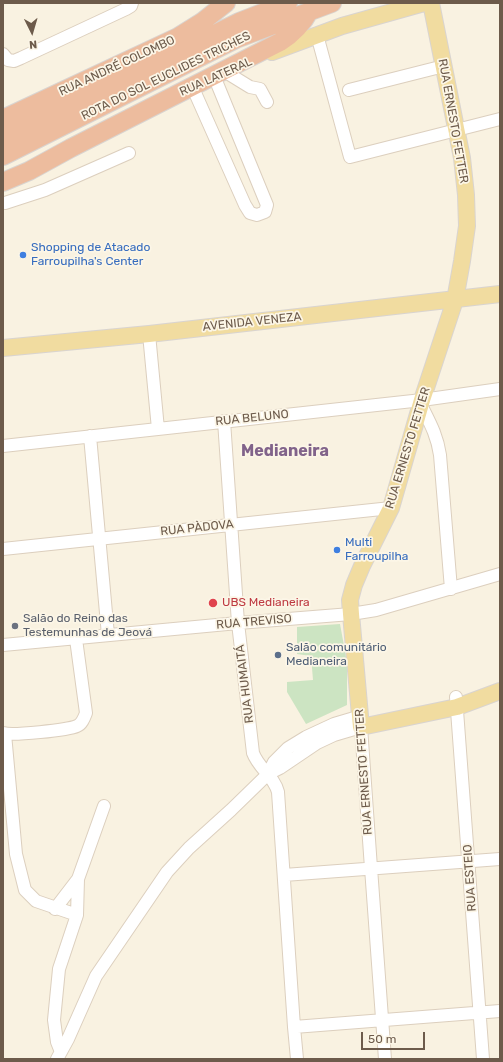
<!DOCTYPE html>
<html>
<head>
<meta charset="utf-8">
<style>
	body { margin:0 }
	#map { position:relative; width:503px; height:1062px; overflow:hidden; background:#f9f2e1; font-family:Rubik,sans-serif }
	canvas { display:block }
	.frame { position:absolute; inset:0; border:4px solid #6d5b4b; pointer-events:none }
	.north { position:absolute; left:12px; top:12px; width:40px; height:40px; -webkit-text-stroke:3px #fcf6e7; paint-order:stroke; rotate:175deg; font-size:11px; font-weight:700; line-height:16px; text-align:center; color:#6d5b4b }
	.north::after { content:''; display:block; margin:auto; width:14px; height:18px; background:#6d5b4b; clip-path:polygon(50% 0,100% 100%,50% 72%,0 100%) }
	.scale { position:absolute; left:361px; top:1032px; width:64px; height:18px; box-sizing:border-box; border:2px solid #6d5b4b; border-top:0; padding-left:5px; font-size:12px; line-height:14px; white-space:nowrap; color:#6d5b4b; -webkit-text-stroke:3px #fcf6e7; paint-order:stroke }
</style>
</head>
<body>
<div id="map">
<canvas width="503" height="1062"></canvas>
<div class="frame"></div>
<div class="north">N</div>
<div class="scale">50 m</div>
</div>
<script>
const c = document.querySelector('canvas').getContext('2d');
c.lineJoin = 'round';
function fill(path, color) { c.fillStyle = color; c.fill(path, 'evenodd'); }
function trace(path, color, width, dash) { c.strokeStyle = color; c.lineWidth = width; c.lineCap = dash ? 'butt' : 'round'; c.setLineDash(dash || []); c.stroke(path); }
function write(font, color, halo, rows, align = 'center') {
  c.font = font + ' Rubik,sans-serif'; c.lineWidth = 3.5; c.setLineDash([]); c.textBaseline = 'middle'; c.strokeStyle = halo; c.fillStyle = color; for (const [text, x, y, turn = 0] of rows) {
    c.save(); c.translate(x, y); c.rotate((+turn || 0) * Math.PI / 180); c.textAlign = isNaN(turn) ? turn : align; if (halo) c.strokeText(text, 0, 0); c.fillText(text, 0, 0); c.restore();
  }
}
const green = new Path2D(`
	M340 624 347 662V705L306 724 287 692V682L313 680 311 656 297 654V627Z`);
const minor = new Path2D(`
	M317 35 350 157 500 119
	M3 54 8 60 14 61 21 58 126 9 131 6 132 3
	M224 71 250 87 260 89 267 102
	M192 86 245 205 250 213 257 215 265 212 267 205 214 76
	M349 90 444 66
	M5 203 45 190 129 153
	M149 334 158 429
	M421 405C430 423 437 435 440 455L451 589
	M224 421 238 623 253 753C259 769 274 776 278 792L294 1027 297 1059
	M90 436 108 635
	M3 446 422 400 500 389
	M3 549 391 508
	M3 645 238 623 351 614 376 610 500 574
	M456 697 483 1059
	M3 733C12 736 68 730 77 726 82 724 84 718 86 713L76 639
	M5 734 16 854 25 890 36 901 77 915
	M268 774 274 762 288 748 306 737 334 724 361 716
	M284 875 500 859
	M55 909 78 879
	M294 1027 500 1011
	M61 1052 57 1042 54 1020 59 969 77 915 78 879 104 806
	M57 1059 68 1039 96 976 167 872 189 848 231 810 268 774 280 768 317 743 334 735 361 727 371 868 385 1059`);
const major = new Path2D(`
	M431 3 462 158 466 195 467 226 462 261 455 300 422 400 391 508 362 566 354 585 350 600 351 614 361 727 457 707 500 691
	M272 52 342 26 424 3
	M3 348 149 334 500 294`);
const highway = new Path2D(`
	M3 119 178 37 202 22 226 3
	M3 138 239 22 288 3
	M3 156 236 39 332 3
	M3 182 29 171 71 148 280 42C293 34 302 25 310 10`);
const markers = [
	[23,255,4,"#3f7fe0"],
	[337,550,4,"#3f7fe0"],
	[213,603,5,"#e0444e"],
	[15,626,4,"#6b7280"],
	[278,655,4,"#5c6f8a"]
];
const streetNames = [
	["RUA ANDRÉ COLOMBO",117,66,-25],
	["ROTA DO SOL EUCLIDES TRICHES",166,76,-26],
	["RUA LATERAL",216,77,-24],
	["RUA ERNESTO FETTER",453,121,80],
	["AVENIDA VENEZA",252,322,-6],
	["RUA BELUNO",252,418,-6],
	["RUA ERNESTO FETTER",408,448,-73],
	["RUA PÀDOVA",197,528,-6],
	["RUA TREVISO",254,622,-5],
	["RUA HUMAITÁ",245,684,-97],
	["RUA ERNESTO FETTER",364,772,-94],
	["RUA ESTEIO",470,878,-94]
];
const shopNames = [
	["Shopping de Atacado",31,248],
	["Farroupilha's Center",31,262],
	["Multi",345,543],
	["Farroupilha",345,557]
];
const healthNames = [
	["UBS Medianeira",222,603]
];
const worshipNames = [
	["Salão do Reino das",23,619],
	["Testemunhas de Jeová",23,633]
];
const serviceNames = [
	["Salão comunitário",286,648],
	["Medianeira",286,662]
];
const districtNames = [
	["Medianeira",285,451]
];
fill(green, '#cce4c2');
trace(minor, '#dccfbe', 14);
trace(major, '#d9d4d0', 18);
trace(highway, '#d9d4d0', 20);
trace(minor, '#fff', 12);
trace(major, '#f1dca0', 16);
trace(highway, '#edbc9e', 18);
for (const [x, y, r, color] of markers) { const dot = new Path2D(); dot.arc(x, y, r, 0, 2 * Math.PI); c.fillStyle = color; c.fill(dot); trace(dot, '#fcf6e7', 1.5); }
write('12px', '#6d5b4b', '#fcf6e7', streetNames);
write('12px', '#366cbe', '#fcf6e7', shopNames, 'left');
write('12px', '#be3a42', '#fcf6e7', healthNames, 'left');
write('12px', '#5b616d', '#fcf6e7', worshipNames, 'left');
write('12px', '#4e5e75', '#fcf6e7', serviceNames, 'left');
write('bold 16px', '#81638a', '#fcf6e7', districtNames);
</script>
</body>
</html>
